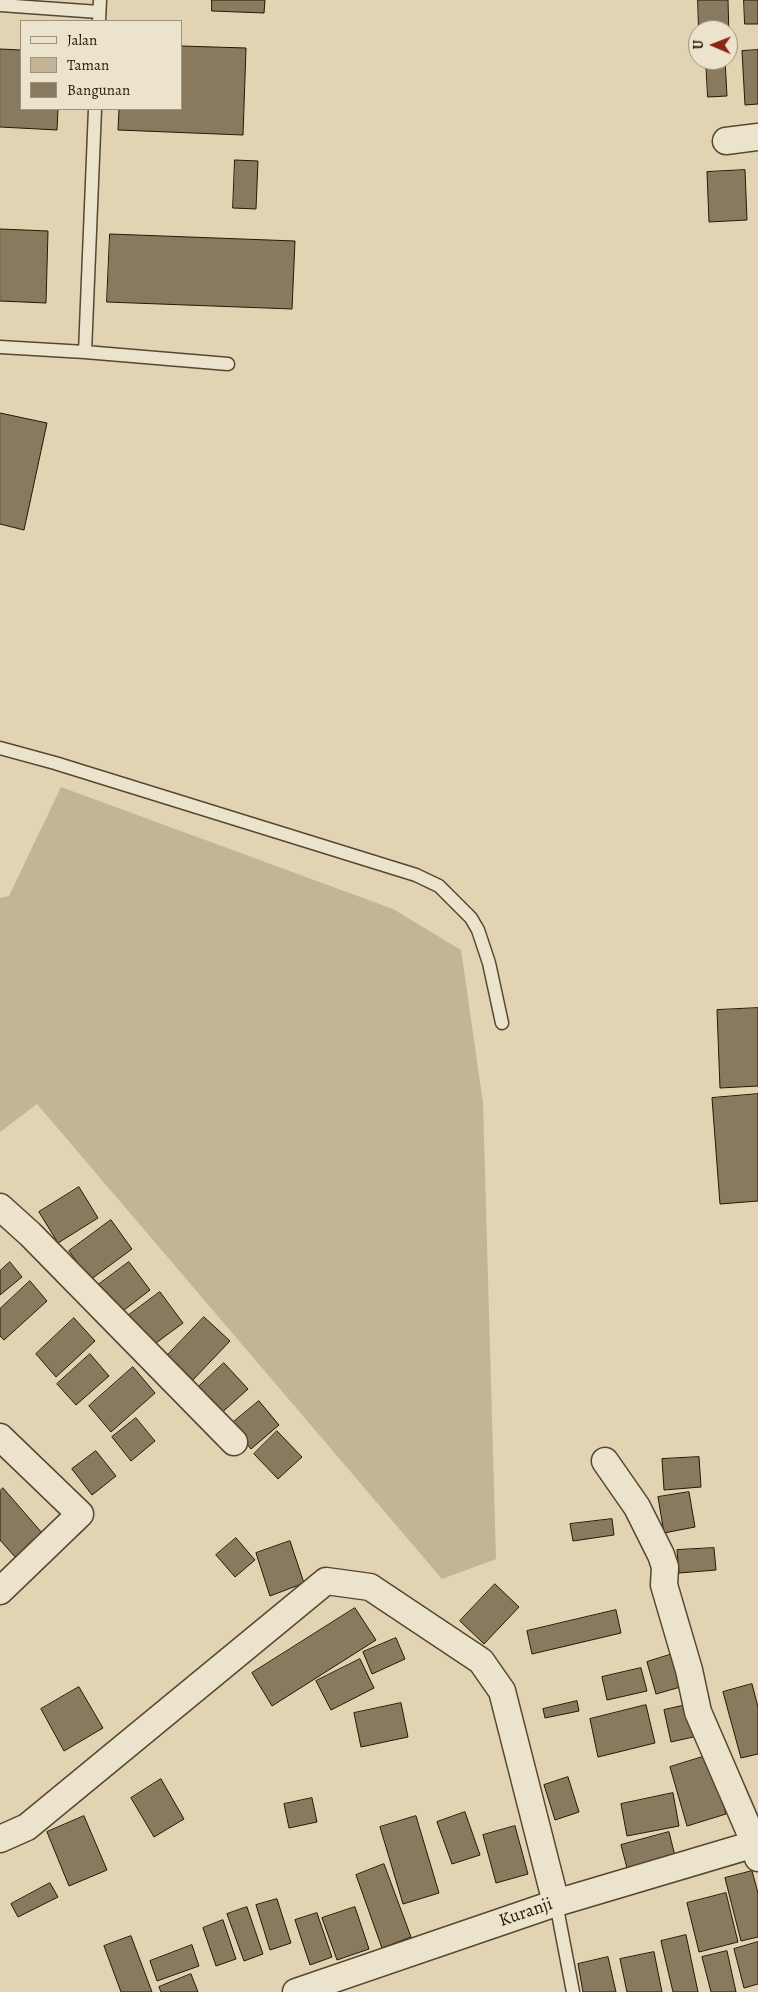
<!DOCTYPE html>
<html>
<head>
<meta charset="utf-8">
<style>
	body { margin:0 }
	#map { position:relative; width:758px; height:1992px; overflow:hidden; background:#e2d4b2; font-family:Alegreya,serif }
	canvas { display:block }
	.legend { position:absolute; left:20px; top:20px; width:162px; height:90px; box-sizing:border-box; background:#ece3cd; border:1px solid #9d927d; margin:0; padding:6px 9px; list-style:none; font-size:15px; color:#261804 }
	.legend li { display:flex; align-items:center; gap:10px; height:25px }
	.legend b { width:25px; border:1px solid #9d927d }
	.north { position:absolute; left:688px; top:20px; width:50px; height:50px; box-sizing:border-box; background:#ece3cd; border:1px solid #9d927d; border-radius:50%; rotate:271deg; font-size:14px; font-weight:700; line-height:20px; text-align:center; color:#261804 }
	.north::after { content:''; display:block; margin:auto; width:18px; height:22px; background:#8f2418; clip-path:polygon(50% 0,100% 100%,50% 72%,0 100%) }
</style>
</head>
<body>
<div id="map">
<canvas width="758" height="1992"></canvas>
<ul class="legend">
<li><b style="height:6px;background:#ece3cd"></b>Jalan</li>
<li><b style="height:14px;background:#c2b494"></b>Taman</li>
<li><b style="height:14px;background:#887a5e"></b>Bangunan</li>
</ul>
<div class="north">U</div>
</div>
<script>
const c = document.querySelector('canvas').getContext('2d');
c.lineJoin = 'round';
function fill(path, color) { c.fillStyle = color; c.fill(path, 'evenodd'); }
function trace(path, color, width, dash) { c.strokeStyle = color; c.lineWidth = width; c.lineCap = dash ? 'butt' : 'round'; c.setLineDash(dash || []); c.stroke(path); }
function write(font, color, halo, rows, align = 'center') {
  c.font = font + ' Alegreya,serif'; c.lineWidth = 5; c.setLineDash([]); c.textBaseline = 'middle'; c.strokeStyle = halo; c.fillStyle = color; for (const [text, x, y, turn = 0] of rows) {
    c.save(); c.translate(x, y); c.rotate((+turn || 0) * Math.PI / 180); c.textAlign = isNaN(turn) ? turn : align; if (halo) c.strokeText(text, 0, 0); c.fillText(text, 0, 0); c.restore();
  }
}
const green = new Path2D(`
	M61 787 393 909 461 950 483 1103 496 1559 442 1579 37 1104 0 1132V898L9 896Z`);
const building = new Path2D(`
	M212 0H265L264 13 212 11Z
	M698 0H728L729 36H728V30H699Z
	M744 0H758V24H745Z
	M181 46 246 48 243 135 118 130 119 109H181Z
	M0 49 21 50V109H58L57 130 0 127Z
	M758 50V104L745 105 742 51Z
	M706 60H725L727 96 708 97Z
	M235 160 258 161 256 209 233 208Z
	M745 170 747 220 709 222 707 172Z
	M0 229 48 231 46 303 0 301Z
	M110 234 295 241 292 309 107 302Z
	M0 413 47 423 24 530 0 524Z
	M758 1008V1086L720 1088 717 1010Z
	M758 1094V1201L720 1204 712 1098Z
	M79 1187 98 1218 58 1243 39 1212Z
	M111 1220 132 1249 90 1280 69 1251Z
	M10 1262 22 1277 0 1295V1271Z
	M129 1262 150 1290 119 1314 98 1285Z
	M30 1281 47 1301 4 1340 0 1336V1309Z
	M160 1292 183 1323 152 1346 129 1315Z
	M204 1317 230 1341 190 1383 164 1359Z
	M74 1318 95 1341 56 1377 36 1354Z
	M90 1354 109 1376 76 1405 57 1384Z
	M224 1363 248 1389 217 1417 194 1391Z
	M133 1367 155 1393 111 1432 89 1406Z
	M259 1401 279 1425 251 1449 231 1424Z
	M136 1418 155 1441 131 1461 112 1437Z
	M277 1431 302 1457 278 1479 254 1454Z
	M96 1451 116 1476 92 1495 72 1469Z
	M699 1457 701 1487 664 1490 662 1459Z
	M3 1488 43 1534 16 1558 0 1540V1491Z
	M689 1492 695 1527 664 1533 658 1497Z
	M612 1519 614 1535 573 1541 570 1524Z
	M236 1538 255 1560 235 1577 216 1555Z
	M290 1541 304 1583 270 1596 256 1553Z
	M714 1548 716 1570 679 1573 677 1550Z
	M495 1584 519 1607 484 1644 460 1621Z
	M355 1608 376 1640 272 1706 252 1673Z
	M616 1610 621 1633 532 1654 527 1631Z
	M396 1638 405 1659 372 1674 363 1652Z
	M682 1651 691 1684 656 1694 647 1662Z
	M360 1659 374 1688 331 1710 316 1681Z
	M641 1668 647 1691 607 1700 602 1677Z
	M752 1684 758 1707V1754L741 1758 723 1692Z
	M79 1687 103 1728 64 1751 41 1709Z
	M577 1701 579 1711 545 1718 543 1709Z
	M401 1703 408 1737 361 1747 354 1713Z
	M695 1703 702 1735 671 1742 664 1710Z
	M646 1705 655 1743 598 1757 590 1719Z
	M709 1755 726 1814 687 1826 670 1767Z
	M568 1777 579 1812 555 1820 544 1785Z
	M161 1779 184 1819 154 1837 131 1798Z
	M673 1793 679 1826 627 1836 621 1804Z
	M312 1798 317 1822 289 1828 284 1804Z
	M465 1812 480 1855 452 1864 437 1822Z
	M84 1816 107 1870 69 1886 47 1832Z
	M416 1816 439 1893 403 1904 380 1827Z
	M515 1826 528 1874 496 1883 483 1835Z
	M669 1832 676 1860 628 1872 621 1845Z
	M384 1864 411 1937 382 1948 356 1875Z
	M752 1871 758 1893V1937L741 1941 725 1878Z
	M50 1883 58 1897 18 1917 11 1904Z
	M726 1893 738 1942 699 1952 687 1903Z
	M277 1899 291 1943 270 1950 256 1905Z
	M247 1907 263 1954 244 1961 227 1914Z
	M355 1907 369 1949 337 1960 322 1918Z
	M317 1913 332 1957 310 1965 295 1920Z
	M223 1920 236 1959 216 1966 203 1928Z
	M686 1935 698 1992H673L661 1941Z
	M131 1936 152 1992H121L104 1946Z
	M758 1942V1984L744 1988 734 1949Z
	M192 1945 199 1966 157 1981 150 1961Z
	M727 1951 736 1992H711L702 1957Z
	M654 1952 662 1992H627L620 1959Z
	M608 1957 616 1992H583L578 1964Z
	M191 1974 198 1992H161L159 1987Z`);
const lane = new Path2D(`
	M0 5 99 12
	M99 21 100 0
	M0 347 85 352 228 364
	M85 352 95 109
	M0 748 55 763 416 875 439 886 471 918 478 930 489 963 502 1023
	M556 1903 573 1992`);
const street = new Path2D(`
	M726 141 758 137
	M0 1207 30 1234 234 1442
	M0 1437 80 1514 0 1591
	M605 1461 637 1507 661 1555 665 1567 664 1585 689 1670 698 1712 755 1844 758 1858
	M0 1839 27 1827 326 1581 370 1587 481 1661 502 1691 556 1903
	M296 1992 556 1903 758 1843`);
const streetNames = [
	["Kuranji",526,1913,-19]
];
fill(green, '#c2b494');
fill(building, '#887a5e');
trace(building, '#261804', 1);
trace(lane, '#554730', 15);
trace(street, '#554730', 29);
trace(lane, '#ece3cd', 12);
trace(street, '#ece3cd', 26);
write('18px', '#261804', '#ece3cd', streetNames);
</script>
</body>
</html>
